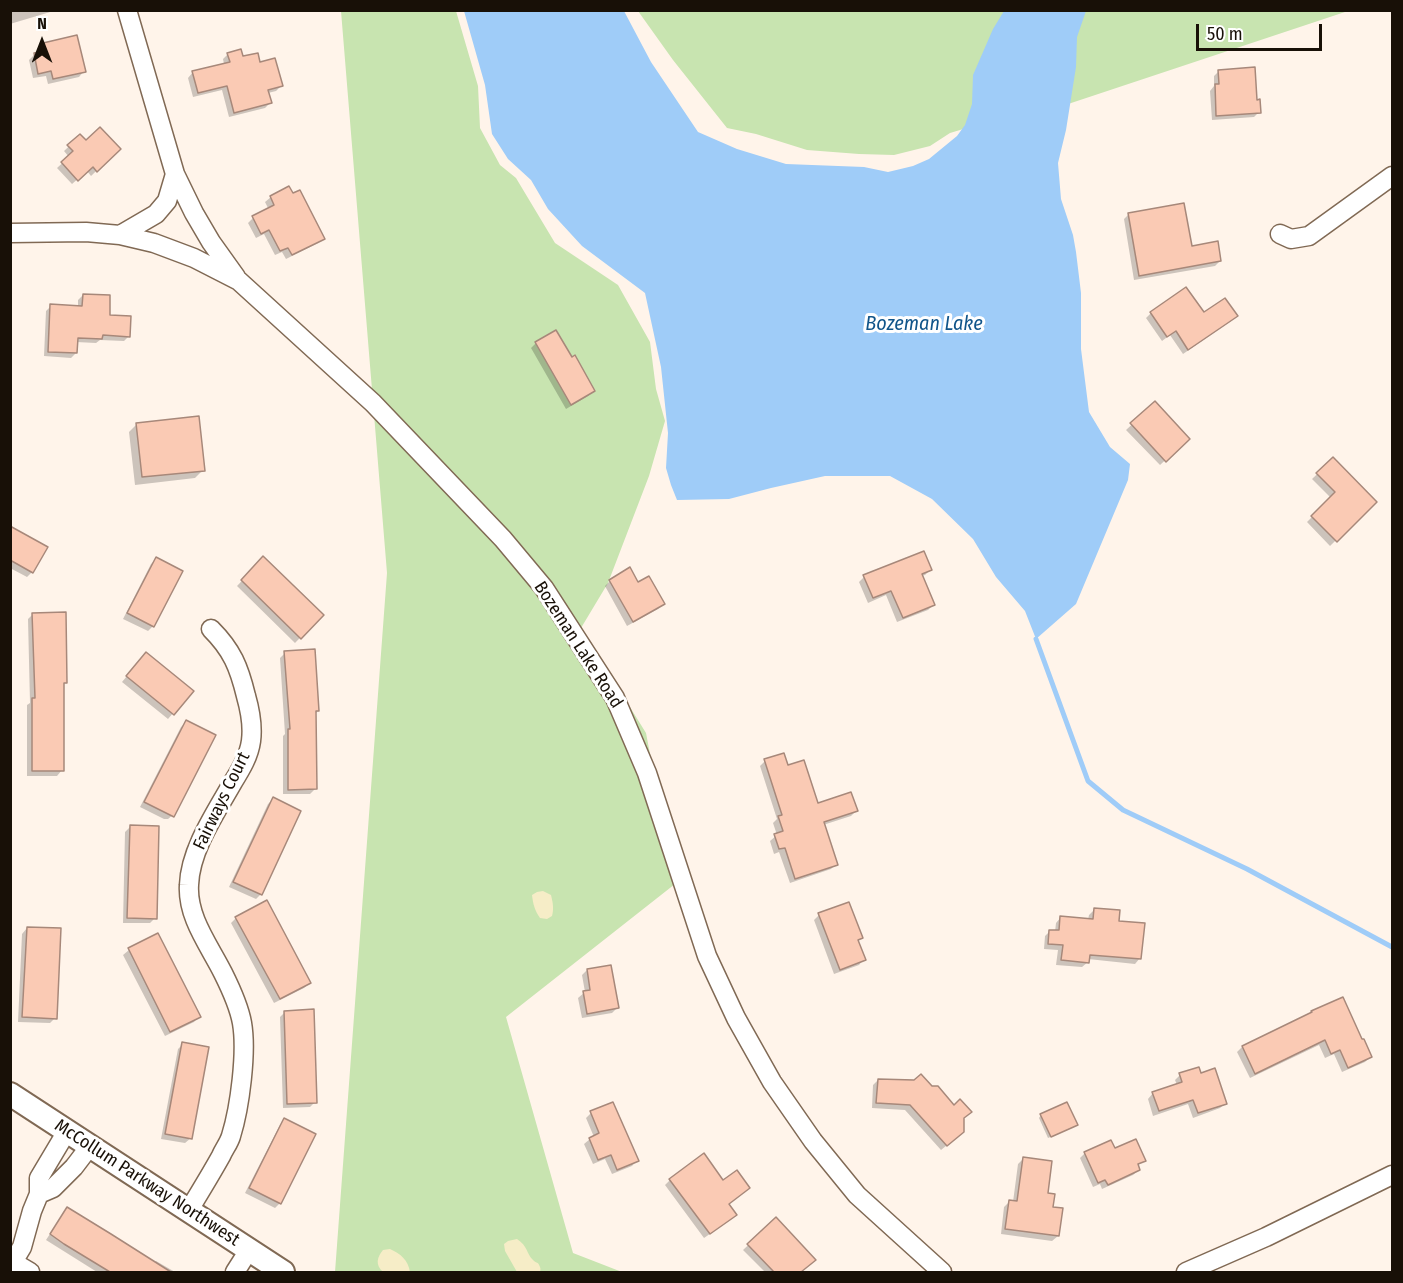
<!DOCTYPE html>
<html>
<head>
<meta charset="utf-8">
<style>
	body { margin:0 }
	#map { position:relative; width:1403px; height:1283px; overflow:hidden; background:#fff4ea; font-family:"Fira Sans Condensed",sans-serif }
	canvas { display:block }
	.frame { position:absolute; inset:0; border:12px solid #181007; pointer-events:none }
	.north { position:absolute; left:12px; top:12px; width:60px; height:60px; -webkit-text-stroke:4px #fff; paint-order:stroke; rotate:0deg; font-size:16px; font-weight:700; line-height:24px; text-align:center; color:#181007 }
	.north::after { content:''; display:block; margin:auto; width:21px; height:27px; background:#181007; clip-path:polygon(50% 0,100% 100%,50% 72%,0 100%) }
	.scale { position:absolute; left:1196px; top:24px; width:126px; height:27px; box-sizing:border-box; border:3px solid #181007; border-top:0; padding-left:8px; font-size:18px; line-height:21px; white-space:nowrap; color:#181007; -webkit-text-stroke:4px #fff; paint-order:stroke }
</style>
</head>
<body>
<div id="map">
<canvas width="1403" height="1283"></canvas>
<div class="frame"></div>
<div class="north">N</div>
<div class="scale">50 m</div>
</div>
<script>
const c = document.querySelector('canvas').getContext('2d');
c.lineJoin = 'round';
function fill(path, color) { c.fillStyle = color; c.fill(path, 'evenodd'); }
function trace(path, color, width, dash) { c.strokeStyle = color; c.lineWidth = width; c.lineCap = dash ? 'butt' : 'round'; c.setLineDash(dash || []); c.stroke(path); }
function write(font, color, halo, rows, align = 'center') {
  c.font = font + ' "Fira Sans Condensed",sans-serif'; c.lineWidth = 6; c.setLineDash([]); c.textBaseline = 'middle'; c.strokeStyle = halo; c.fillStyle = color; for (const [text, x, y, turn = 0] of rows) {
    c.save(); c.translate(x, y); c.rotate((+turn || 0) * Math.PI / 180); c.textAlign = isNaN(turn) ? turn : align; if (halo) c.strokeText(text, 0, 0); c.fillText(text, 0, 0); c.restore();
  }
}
const green = new Path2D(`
	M341 11H456L478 86 480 128 500 165 516 178 555 243 618 285 650 342 656 389 665 421 649 476 608 583 581 628 646 733 675 884 506 1017 573 1253 622 1272H335L387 573Z
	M638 11H1348L1020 120 980 124 950 133 930 146 894 155 859 154 807 150 756 134 727 128 673 60Z`);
const sand = new Path2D(`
	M543 891 551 895C553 903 554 909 552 916L547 919 540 918C535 911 533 904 532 895L537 892Z
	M517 1239C528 1246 526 1253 533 1260 537 1264 538 1261 540 1267 541 1269 540 1271 540 1272H517L505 1251 504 1244 508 1241Z
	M390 1249C401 1254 408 1260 410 1272H383C375 1265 377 1257 383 1250Z`);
const water = new Path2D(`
	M464 11H624L651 62 698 132 737 149 786 164 864 167 888 172 913 166 929 159 957 136 965 125 972 104 973 75 993 29 1004 11H1086L1077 37 1076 67 1066 130 1058 163 1061 199 1073 235 1076 252 1081 293V349L1089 412 1110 447 1130 464 1128 480 1076 604 1036 639 1025 611 996 577 973 539 932 499 890 476H825L771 488 729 499 677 500 671 485 666 468 668 433 661 367 645 293 582 246 548 209 531 180 508 159 492 134 485 85Z`);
const shadow = new Path2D(`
	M10 10H57L10 24Z
	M44 44 84 71 79 77 48 84 46 76 33 78 29 60 34 55 40 54 39 50Z
	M228 54 259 64 281 86 276 91 268 93 270 103 265 108 229 117 222 90 193 97 188 78 193 72 224 64 223 59Z
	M1219 71 1255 101 1259 112 1254 117 1212 120 1210 91 1214 86V76Z
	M80 136 86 143 119 149 91 176 87 171 72 184 57 168 69 157 64 151Z
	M271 197 323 238 318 243 286 259 282 252 275 255 264 234 256 238 248 223 253 218 269 210 265 202Z
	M1129 214 1190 248 1220 261 1215 266 1134 280 1124 219Z
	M1186 289 1204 315 1236 316 1231 321 1183 354 1170 335 1162 341 1146 318 1151 313Z
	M83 295 129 336 124 341 100 340 96 343 76 342V353L71 358 44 356 46 311 51 306 78 307V300Z
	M536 343 572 359 593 390 588 396 566 409 531 348Z
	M1155 403 1188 439 1160 465 1126 430Z
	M137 424 203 470 195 478 135 485 129 432Z
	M1333 459 1375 502 1330 546 1307 522 1331 498 1312 479Z
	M10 528 32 572 27 577 10 568Z
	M156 559 153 626 148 631 123 619 151 564Z
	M263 559 322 615 295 643 237 586Z
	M930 570 925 575 921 576 933 605 928 610 897 622 886 595 868 603 859 582 864 577Z
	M610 581 638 584 663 604 658 609 627 626 605 586Z
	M33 614 66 682 62 686V770L57 776H27V705L30 703 28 619Z
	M285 653 318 711 315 714V789L310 794H283V736L285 734 280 658Z
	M141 659 192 691 168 719 122 682Z
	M186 722 174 814 168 819H164L140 807 181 727Z
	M765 761 787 767 817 805 856 811 851 816 823 825 836 864 831 869 790 883 779 852 774 854 770 841 777 835 773 823 777 819 760 766Z
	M273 799 261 894 256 899 229 887 268 804Z
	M130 827 155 918 150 923H123L125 832Z
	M1094 910 1117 922 1140 958 1135 964 1088 959V962L1082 967 1056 965 1058 950 1044 949 1045 936 1050 931 1055 932 1056 923 1061 917 1088 920 1089 915Z
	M819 915 861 938 857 942 864 959 859 965 834 974 814 920Z
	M236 918 309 983 304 988 274 1003 231 923Z
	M27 928 55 1018 50 1023 18 1022 22 934Z
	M158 935 199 1016 194 1022 165 1036 123 955 129 950Z
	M587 970 617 1008 612 1013 582 1018 578 998 585 992 582 975Z
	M285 1012 315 1102 310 1107 283 1108 280 1017Z
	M1309 1015 1370 1057 1365 1062 1342 1072 1334 1054 1325 1058 1319 1045 1250 1078 1237 1052 1242 1047Z
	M183 1044 191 1138 185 1143 161 1139 178 1049Z
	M1180 1075H1200L1226 1103 1220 1108 1193 1118 1188 1104 1153 1116 1148 1099 1153 1093 1177 1085 1175 1080Z
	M878 1080 931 1088 963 1118 957 1137 941 1150 905 1110 872 1108 873 1085Z
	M591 1113 637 1160 632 1166 612 1174 605 1159 593 1164 584 1144 590 1139 594 1137 586 1118Z
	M1041 1115 1074 1127 1048 1138 1039 1118Z
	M285 1120 280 1203 275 1208 245 1193 280 1125Z
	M1114 1150 1144 1160 1137 1166 1139 1170 1133 1175 1102 1189 1100 1184 1093 1187 1080 1158 1085 1153Z
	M1023 1159 1046 1194 1052 1208 1058 1236 1052 1241 1001 1234 1004 1207 1009 1202H1013L1018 1164Z
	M670 1180 728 1204 730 1220 704 1238 665 1185Z
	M68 1209 154 1263 156 1261 175 1272H97L46 1240 63 1214Z
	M776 1219 813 1260 800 1272H765L743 1250Z`);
const stream = new Path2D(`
	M1036 639 1088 781 1123 810 1247 869 1392 947`);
const building = new Path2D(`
	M77 35 86 72 53 79 51 71 38 74 34 53 45 51 43 43Z
	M241 49 243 56 258 53 260 62 275 58 283 86 268 90 272 103 234 113 227 86 198 93 192 71 230 62 227 53Z
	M1255 67 1257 100 1260 99 1261 113 1216 116 1215 84H1219L1218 70Z
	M100 127 121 149 97 172 93 167 78 181 61 162 73 151 67 145 80 134 86 140Z
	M289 186 293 193 300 190 325 239 292 255 288 248 280 251 269 230 261 234 252 216 274 205 270 196Z
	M1184 203 1192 246 1218 241 1221 261 1139 276 1128 213Z
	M1186 287 1204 312 1225 298 1238 316 1188 350 1176 331 1167 337 1150 312Z
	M83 294 110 295V315L131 316 130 337 103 335 102 339 78 338 77 353 48 352 50 304 82 306Z
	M556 330 572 357 575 355 595 391 571 405 535 342Z
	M1155 401 1190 439 1166 462 1130 423Z
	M199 416 205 471 142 477 136 423Z
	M1333 457 1377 502 1337 542 1311 516 1335 492 1316 473Z
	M10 526 48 547 33 573 10 560Z
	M924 551 932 570 922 574 935 605 903 618 891 591 873 598 863 575Z
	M263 556 324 615 301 639 241 580Z
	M156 557 183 571 154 627 127 613Z
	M630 567 638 582 649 576 665 604 633 622 609 580Z
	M66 612 67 683H64V771H32V698H35L32 613Z
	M315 649 319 711H316L317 789 288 790V729H290L284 651Z
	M146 652 194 691 174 715 126 676Z
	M186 720 216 735 174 817 144 802Z
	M784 753 788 765 804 760 818 803 851 792 858 811 824 822 838 865 795 879 785 848 779 849 774 834 783 831 778 816 782 815 764 759Z
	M273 797 301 811 262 895 233 882Z
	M130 825 159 826 157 919 127 918Z
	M267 900 311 983 280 999 235 917Z
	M849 902 863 938 858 940 866 960 840 970 818 913Z
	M1094 908 1120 910 1119 921 1145 923 1141 959 1090 955 1089 963 1061 960 1063 945 1048 944 1049 930H1059L1060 916 1093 919Z
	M27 927 61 928 57 1019 22 1017Z
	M158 933 201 1017 170 1032 128 948Z
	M611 965 619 1008 587 1014 583 991 590 990 587 969Z
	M1343 997 1362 1039H1364L1372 1057 1348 1068 1340 1050 1331 1054 1325 1040 1255 1074 1242 1046 1312 1012 1311 1011Z
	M314 1009 317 1103 287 1104 284 1011Z
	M182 1042 209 1047 192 1139 165 1134Z
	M1199 1067 1201 1073 1215 1068 1227 1104 1198 1113 1193 1100 1159 1111 1152 1092 1182 1082 1179 1073Z
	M921 1074 932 1086H938L954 1105 960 1099 972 1112 964 1118V1132L947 1146 910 1105 876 1103 878 1079 914 1080Z
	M613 1102 639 1161 617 1170 611 1155 598 1160 589 1138 599 1133 590 1111Z
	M1067 1102 1078 1125 1051 1137 1040 1114Z
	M284 1118 316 1134 281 1204 249 1188Z
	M1136 1139 1146 1161 1138 1164 1140 1170 1108 1185 1105 1180 1098 1183 1084 1152 1111 1140 1115 1148Z
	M704 1153 723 1180 737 1170 750 1188 729 1204 737 1215 710 1234 669 1179Z
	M1023 1157 1052 1161 1048 1193 1055 1194 1053 1207 1063 1208 1059 1236 1005 1229 1009 1200 1017 1201Z
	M67 1207 111 1234 171 1272H110L64 1244 50 1234Z
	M776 1217 816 1260 801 1272H774L747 1244Z`);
const minor = new Path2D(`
	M127 10 175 174 194 213 211 242 236 277
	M10 233 86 232 120 235 154 243 194 258 239 281 373 403 503 539 544 588 615 698 647 773 707 956 736 1018 772 1082 813 1141 857 1195 942 1272
	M1280 234 1291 239 1309 236 1392 176
	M120 235 156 214 167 201 175 174
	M39 1194 53 1188 74 1167 90 1146
	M189 1210C200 1192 211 1174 221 1156 224 1149 229 1143 231 1136 240 1107 247 1052 242 1023 239 1006 231 989 223 973 209 945 187 917 189 885 190 850 216 812 233 782 241 769 249 756 251 741 253 726 250 710 246 696 239 667 232 650 211 629
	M13 1262 30 1272
	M10 1263 13 1262 22 1247 32 1211 39 1194V1178L67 1131
	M235 1272 249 1250
	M1186 1272 1266 1237 1392 1175`);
const tertiary = new Path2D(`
	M10 1094 283 1272`);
const streetNames = [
	["Bozeman Lake Road",578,645,57],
	["Fairways Court",222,801,-64],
	["McCollum Parkway Northwest",147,1183,33]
];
const waterNames = [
	["Bozeman Lake",924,324]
];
fill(green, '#c8e4b0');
fill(sand, '#f6edc7');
fill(water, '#9fccf8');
fill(shadow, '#0003');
trace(stream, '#9fccf8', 5);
fill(building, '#facab4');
trace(building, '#a7887a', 1.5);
trace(minor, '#806954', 21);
trace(tertiary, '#806954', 26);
trace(minor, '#fff', 18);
trace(tertiary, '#fff', 22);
write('18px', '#181007', '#fff', streetNames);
write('italic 20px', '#11558a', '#fff', waterNames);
</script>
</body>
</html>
